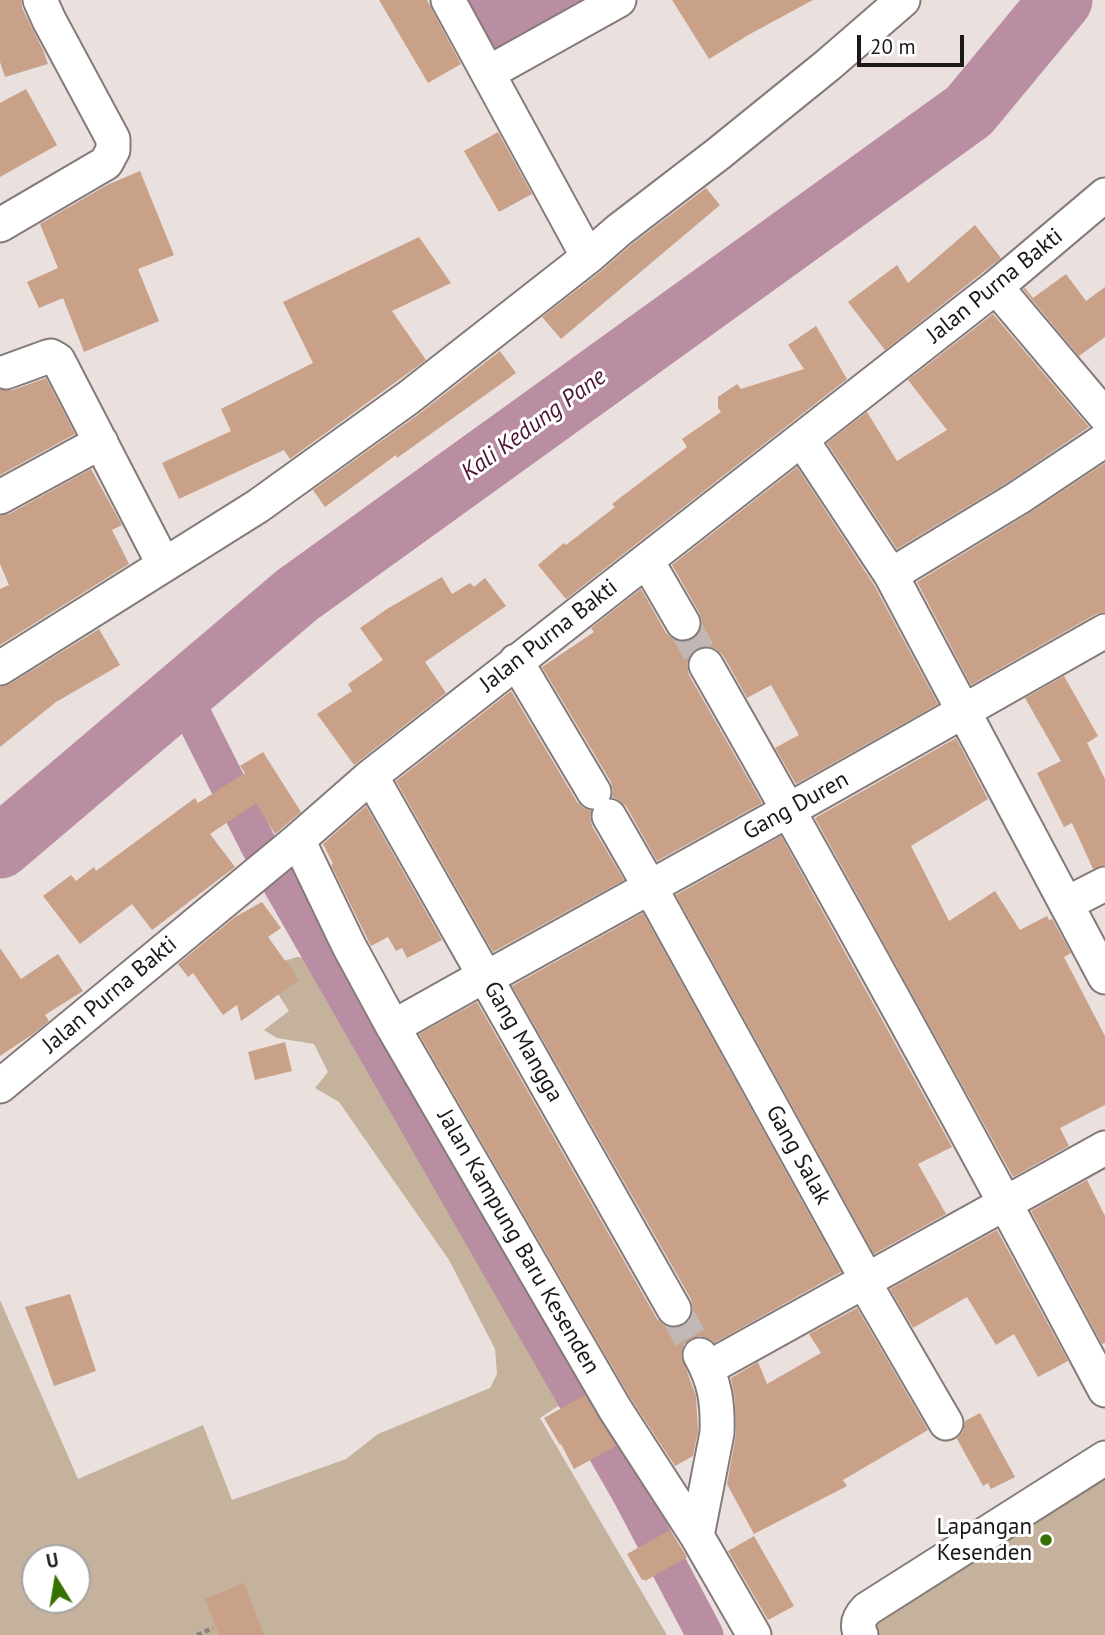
<!DOCTYPE html>
<html>
<head>
<meta charset="utf-8">
<style>
	body { margin:0 }
	#map { position:relative; width:1105px; height:1635px; overflow:hidden; background:#eae0de; font-family:"PT Sans",sans-serif }
	canvas { display:block }
	.north { position:absolute; left:21px; top:1544px; width:70px; height:70px; box-sizing:border-box; background:#fff; border:2px solid #a4a3a2; border-radius:50%; rotate:349deg; font-size:19px; font-weight:700; line-height:28px; text-align:center; color:#1b1817 }
	.north::after { content:''; display:block; margin:auto; width:24px; height:32px; background:#367000; clip-path:polygon(50% 0,100% 100%,50% 72%,0 100%) }
	.scale { position:absolute; left:857px; top:35px; width:107px; height:32px; box-sizing:border-box; border:4px solid #1b1817; border-top:0; padding-left:9px; font-size:21px; line-height:24px; white-space:nowrap; color:#1b1817; -webkit-text-stroke:5px #fff; paint-order:stroke }
</style>
</head>
<body>
<div id="map">
<canvas width="1105" height="1635"></canvas>
<div class="north">U</div>
<div class="scale">20 m</div>
</div>
<script>
const c = document.querySelector('canvas').getContext('2d');
c.lineJoin = 'round';
function fill(path, color) { c.fillStyle = color; c.fill(path, 'evenodd'); }
function trace(path, color, width, dash) { c.strokeStyle = color; c.lineWidth = width; c.lineCap = dash ? 'butt' : 'round'; c.setLineDash(dash || []); c.stroke(path); }
function write(font, color, halo, rows, align = 'center') {
  c.font = font + ' "PT Sans",sans-serif'; c.lineWidth = 6; c.setLineDash([]); c.textBaseline = 'middle'; c.strokeStyle = halo; c.fillStyle = color; for (const [text, x, y, turn = 0] of rows) {
    c.save(); c.translate(x, y); c.rotate((+turn || 0) * Math.PI / 180); c.textAlign = isNaN(turn) ? turn : align; if (halo) c.strokeText(text, 0, 0); c.fillText(text, 0, 0); c.restore();
  }
}
const green = new Path2D(`
	M297 957 310 958 564 1402 540 1418 667 1635H0V1300L78 1479 203 1425 232 1500 346 1459 378 1434 490 1388 497 1374 495 1349 449 1260 339 1102 315 1088 328 1072 314 1044 277 1038 264 1030 289 1011 278 994 280 962ZM35 1558H77V1600H35Z
	M1105 1466V1635H868L866 1617Z`);
const water = new Path2D(`
	M458 0H599L492 60Z`);
const canal = new Path2D(`
	M182 693 258 844 630 1493 705 1635`);
const river = new Path2D(`
	M0 847 297 595 969 111 1061 0`);
const building = new Path2D(`
	M0 0H21L22 8 43 50 48 64 5 77 0 62Z
	M379 0H427L461 64 428 83Z
	M672 0H813L750 34 709 59Z
	M26 89 57 145 0 177V103Z
	M498 132 532 194 499 212 464 151Z
	M140 171 174 255 138 269 159 321 84 352 63 298 39 308 27 282 58 268 40 224 107 185Z
	M706 188 720 205 561 339 542 317 600 272 631 245Z
	M975 225 1001 258 885 350 848 302 897 265 908 283Z
	M419 237 451 283 392 311 426 360 290 459 284 450 179 499 162 463 231 431 221 409 313 363 283 302Z
	M1066 274 1086 301 1105 287V337L1079 356 1023 289 1025 288 1033 298Z
	M993 314 1089 427 1008 482 897 549 827 443 867 412 897 461 947 430 908 380Z
	M816 326 847 379 566 599 538 565 564 543 566 545 615 507 612 504 687 447 682 439 721 412 718 408V397L737 384 741 389 804 369 788 345Z
	M500 351 516 373 397 458 396 455 325 507 313 490 419 414Z
	M46 378 75 434 0 475V390H13Z
	M1105 463V612L1096 614 971 685 917 582 1028 514Z
	M797 467 874 585 938 704 796 784 775 748 799 735 771 685 747 698 723 655 716 649 707 646 696 649 690 655 687 664 689 675 762 803 657 861 626 806 619 800 612 797 613 791 611 782 542 667 594 632 591 628 641 589 666 633 673 639 684 642 693 639 699 633 702 624 700 614 672 565Z
	M91 469 122 525 112 530 129 564 0 645V589L9 585 0 564V516L9 514Z
	M442 577 452 594 470 583 474 587 485 578 506 606 425 662 446 693 354 765 317 714 352 691 348 684 383 660 360 628 387 609Z
	M99 629 120 665 56 702 0 747V687L10 684Z
	M1064 676 1098 736 1087 743 1105 779V865L1093 869 1072 823 1064 827 1037 773 1061 761 1025 698Z
	M511 691 577 802 584 808 591 811 590 817 592 826 624 880 493 952 396 781Z
	M956 738 988 799 911 846 949 921 995 891 1020 930 1047 916 1049 920 1052 919 1071 953 1064 957 1105 1036V1105L1060 1128 1069 1146 1013 1177 815 818Z
	M263 752 301 812 275 834 256 803 210 834 235 867 152 930 132 904 80 944 43 896 71 875 76 881 94 867 96 871 195 798 198 803 245 773 240 766Z
	M366 806 442 940 407 958 402 948 396 951 388 937 371 946 331 865 333 864 323 844Z
	M781 836 952 1147 918 1164 946 1214 874 1254 676 895Z
	M262 902 281 928 268 937 299 980 241 1021 237 1005 223 1015 193 973 188 977 178 964 235 917Z
	M643 913 841 1272 714 1343 710 1339 700 1336 692 1338 684 1344 681 1355 696 1396 698 1431 693 1456 675 1466 631 1399 419 1034 477 1002 657 1319 665 1326 673 1328 683 1326 691 1318 693 1308 691 1299 512 986Z
	M0 948 21 979 58 954 83 991 45 1015 49 1021 33 1034 0 1056Z
	M285 1042 292 1071 255 1080 248 1052Z
	M1087 1180 1105 1216V1343L1102 1344 1031 1211Z
	M997 1230 1068 1361 1038 1377 1014 1334 996 1345 967 1297 913 1328 890 1289Z
	M70 1294 96 1371 54 1386 25 1307Z
	M857 1308 928 1430 843 1480 847 1486 754 1534 727 1484 736 1434 735 1400 731 1378 758 1362 767 1384 821 1353 809 1334Z
	M585 1395 616 1446 574 1469 561 1444 560 1445 544 1418Z
	M980 1413 1015 1477 991 1489 988 1483 983 1486 957 1439 963 1432 965 1421Z
	M670 1530 687 1557 645 1581 644 1579 642 1580 627 1554Z
	M754 1536 794 1606 768 1620 728 1551Z
	M244 1583 264 1635H219L205 1599Z`);
const minorTunnel = new Path2D(`
	M683 623 706 665
	M674 1309 700 1355`);
const path = new Path2D(`
	M197 1635 213 1628`);
const minor = new Path2D(`
	M448 0 588 257
	M488 73 619 0
	M0 225 106 163 113 150V139L49 20 40 0
	M996 287 1105 416
	M6 372 47 357 51 356 58 360 164 565
	M802 440 891 575 1018 498 1105 440
	M0 497 101 442
	M647 561 683 623
	M891 575 1105 977
	M516 661 594 792
	M706 665C843 905 976 1147 1105 1390
	M0 668 258 506 408 398 588 257 619 230 718 154 828 65 903 0
	M371 776 674 1309
	M609 816 650 887 862 1271 871 1294 946 1423
	M298 840 349 946 393 1027 615 1409 697 1536 754 1635
	M1066 904 1105 884
	M393 1027 475 981 499 971 789 810 1105 631
	M0 1086 298 840 371 776 996 287 1105 195
	M708 1368 1105 1148
	M697 1536 717 1433C718 1402 715 1382 700 1355
	M861 1635C856 1625 859 1617 867 1609L1105 1458`);
const markers = [
	[1046,1540,7,"#367000"]
];
const streetNames = [
	["Jalan Purna Bakti",995,286,-39],
	["Jalan Purna Bakti",549,636,-38],
	["Gang Duren",796,806,-29],
	["Jalan Purna Bakti",110,995,-40],
	["Gang Mangga",523,1042,60],
	["Gang Salak",798,1155,61],
	["Jalan Kampung Baru Kesenden",518,1242,60]
];
const poiNames = [
	["Lapangan",1032,1527],
	["Kesenden",1032,1553]
];
const waterNames = [
	["Kali Kedung Pane",534,425,-36]
];
fill(green, '#c4b29c');
fill(water, '#ba8ea2');
trace(canal, '#ba8ea2', 37);
trace(river, '#ba8ea2', 63);
fill(building, '#c9a088');
trace(minorTunnel, '#c1b8b6', 33, [33, 17]);
trace(minor, '#847b79', 37);
trace(path, '#87817f', 4.5, [5, 3.5]);
trace(minor, '#fff', 33);
for (const [x, y, r, color] of markers) { const dot = new Path2D(); dot.arc(x, y, r, 0, 2 * Math.PI); c.fillStyle = color; c.fill(dot); trace(dot, '#fff', 2.5); }
write('23px', '#1b1817', '#fff', streetNames);
write('23px', '#1b1817', '#fff', poiNames, 'right');
write('italic 24px', '#4b1432', '#fff', waterNames);
</script>
</body>
</html>
